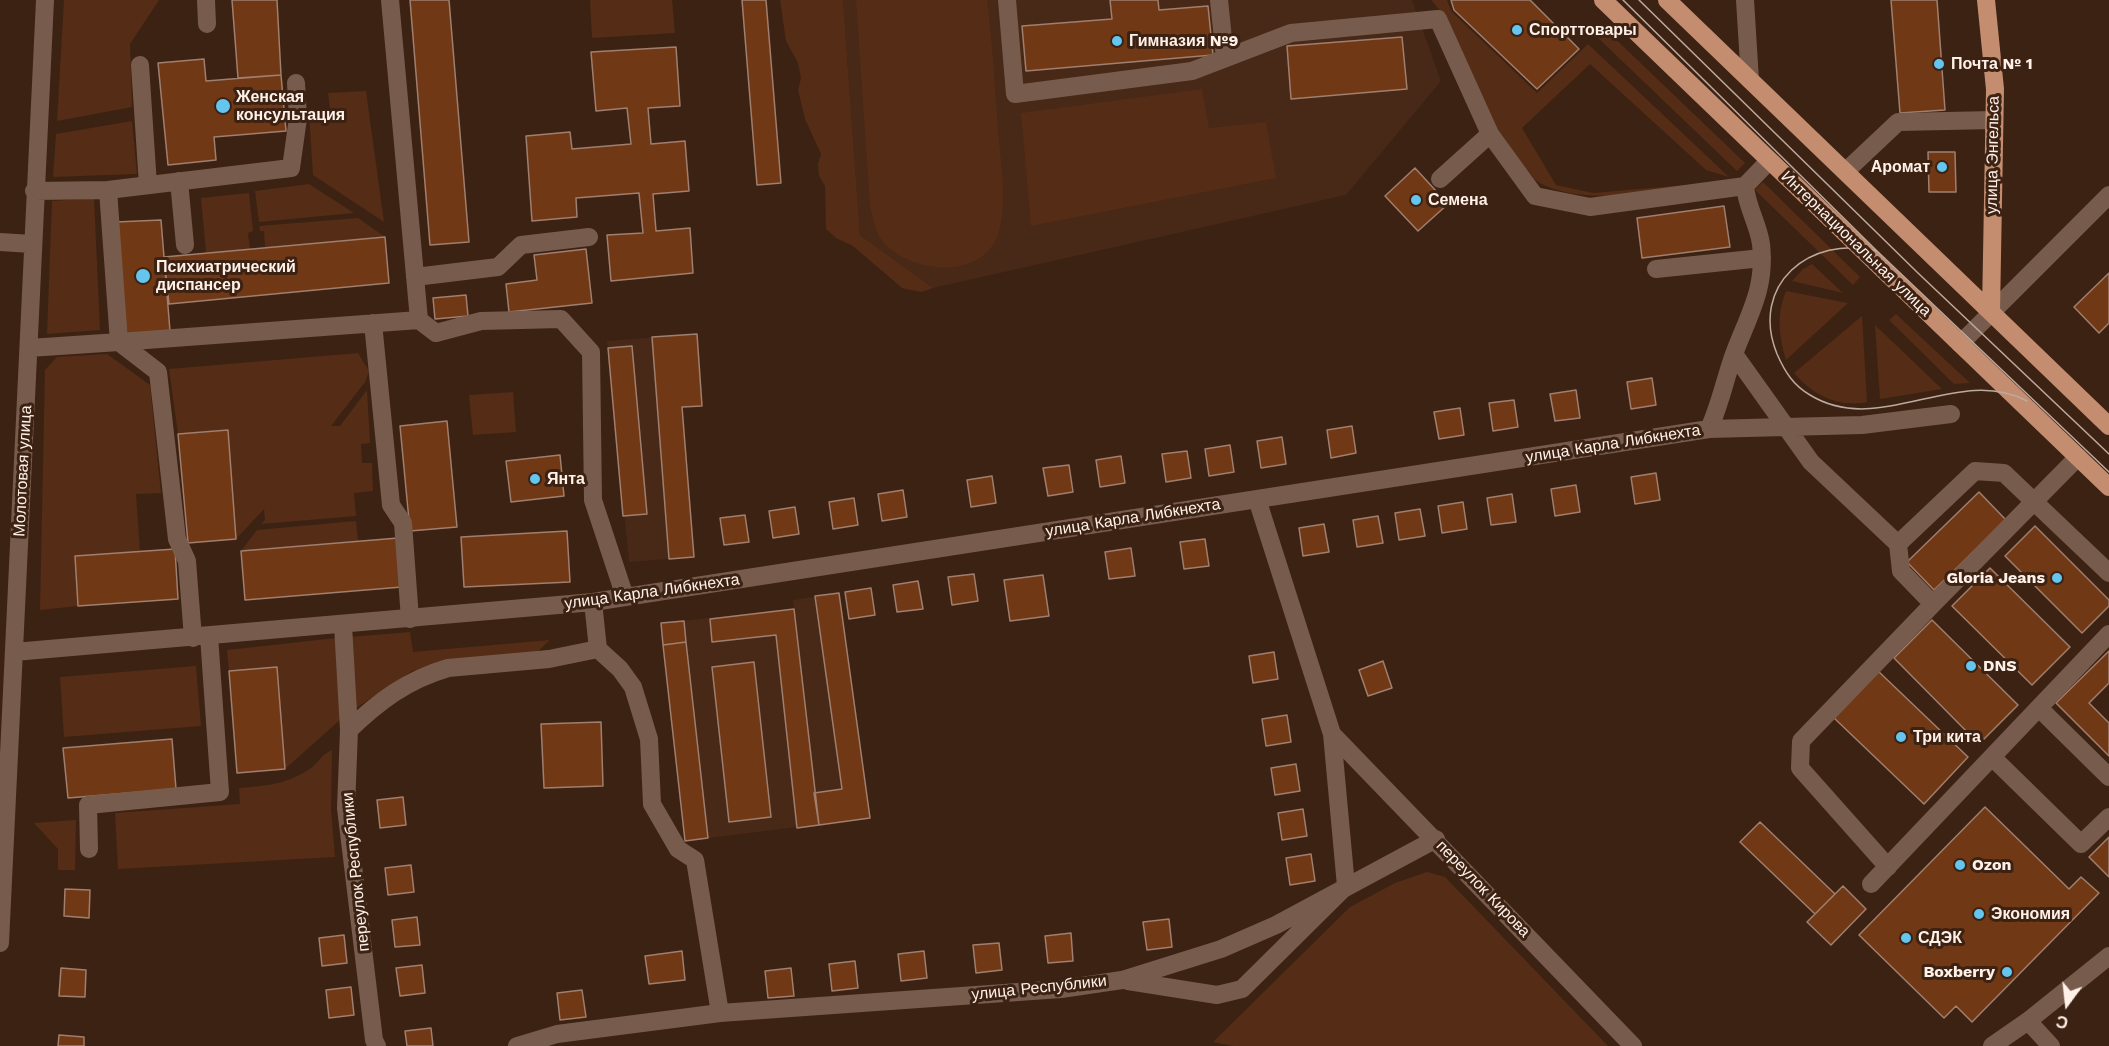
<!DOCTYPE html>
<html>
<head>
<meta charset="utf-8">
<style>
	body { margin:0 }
	#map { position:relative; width:2109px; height:1046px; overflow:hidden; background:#3c2213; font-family:"Work Sans",sans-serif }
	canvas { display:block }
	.north { position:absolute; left:2037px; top:974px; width:60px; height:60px; -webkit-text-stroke:4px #3c2213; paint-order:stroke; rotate:195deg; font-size:16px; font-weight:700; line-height:24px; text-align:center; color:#fff0e8 }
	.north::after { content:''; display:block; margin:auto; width:21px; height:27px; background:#fff0e8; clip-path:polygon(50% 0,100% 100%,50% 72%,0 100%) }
</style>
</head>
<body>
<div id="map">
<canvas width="2109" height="1046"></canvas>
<div class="north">С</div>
</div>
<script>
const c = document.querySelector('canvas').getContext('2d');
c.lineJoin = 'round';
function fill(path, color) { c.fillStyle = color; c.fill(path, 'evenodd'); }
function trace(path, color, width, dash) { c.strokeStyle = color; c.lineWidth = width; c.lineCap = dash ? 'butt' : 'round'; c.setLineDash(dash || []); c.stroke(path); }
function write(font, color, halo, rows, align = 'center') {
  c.font = font + ' "Work Sans",sans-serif'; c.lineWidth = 6; c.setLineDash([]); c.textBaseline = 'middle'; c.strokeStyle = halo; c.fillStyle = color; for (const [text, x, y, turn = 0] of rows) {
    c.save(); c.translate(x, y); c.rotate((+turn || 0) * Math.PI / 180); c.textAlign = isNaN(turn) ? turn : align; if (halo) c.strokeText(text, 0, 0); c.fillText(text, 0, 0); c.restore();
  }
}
const built = new Path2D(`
	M843 0H1412L1441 81 1346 195 933 288 860 235Z
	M697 334 702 406 682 408 694 557 629 562 607 341Z
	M839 593 870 818 685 841 661 623 794 609 793 600Z`);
const green = new Path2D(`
	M64 0H159L130 44 132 107 57 121Z
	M590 0H672L675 33 592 38Z
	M780 0H843L860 235 933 288 921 292 902 288 853 246 836 238 826 229 825 186 819 176 818 164 821 154 805 119 798 90 801 78 798 63 786 41Z
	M856 0H987C993 42 994 85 998 127 1000 160 1008 199 999 232 984 281 912 274 884 243 875 233 873 219 870 205Z
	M1431 0H1447L1451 11 1537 93 1588 44 1729 177 1706 170 1590 64 1522 128 1556 185 1593 193 1686 185 1687 189C1642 193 1574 206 1535 180L1497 130 1442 13Z
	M1604 28 1745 163 1737 171 1596 36Z
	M1202 89 1209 128 1266 122 1276 178 1031 226 1021 113Z
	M366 91 384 222 313 175 309 112 330 109 328 93Z
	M132 121 137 174 53 177 56 134Z
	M1763 182 1860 277 1853 285 1755 190Z
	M309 184 354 213 259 222 255 191Z
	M249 193 253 231 248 233 250 249 206 253 201 198Z
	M94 198 100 330 47 334 52 201Z
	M358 218 385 237 265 248 264 231H260L259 226Z
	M1812 264 1843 293 1792 281 1803 269Z
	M1786 291 1848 303 1786 360C1779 335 1776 316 1786 291Z
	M1896 314 1970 383 1954 384 1889 320Z
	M1862 316 1867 402C1838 408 1813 395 1794 373Z
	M1875 325 1942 389 1880 399Z
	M358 353 369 371 365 382 331 426H340L367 390 370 443 361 444 362 463H372L373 491 354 493 356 516 261 524 265 520 264 509 236 539 228 430 178 434 169 369Z
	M107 354 150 385 161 493 136 494 140 552 75 556 78 606 40 610 45 370 57 357Z
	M513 392 516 432 473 435 469 395Z
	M356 521 358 541 241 551 257 530Z
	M410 632 413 652 550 640 536 653 438 663 412 671 353 710 349 637Z
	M336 638 341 719 285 769 277 667 229 671 227 650Z
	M196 666 201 726 64 737 60 677Z
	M332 750 331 810 335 857 118 869 115 813 240 804 239 788C265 786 289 784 311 768 319 762 322 754 332 750Z
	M76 820 75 870H58V849L34 823Z
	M1427 872 1445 877 1608 1046H1233L1213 1042 1350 907 1395 883Z`);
const building = new Path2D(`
	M232 0H277L281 75 238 78Z
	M410 0H449L469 242 430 245Z
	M742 0H766L781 183 757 185Z
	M1110 0H1158L1159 10 1208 6 1213 55 1026 71 1022 26 1112 19Z
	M1530 0 1579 49 1537 89 1454 10 1451 0Z
	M1891 0H1937L1945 110 1900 113Z
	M1402 37 1407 89 1291 99 1287 46Z
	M676 47 680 106 648 108 651 144 685 141 689 191 653 194 656 231 690 228 693 273 611 281 607 235 643 233 639 193 576 198 577 217 532 221 526 136 570 132 572 149 631 144 627 108 596 111 591 52Z
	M204 59 206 81 281 75 286 131 214 137 216 160 168 165 158 63Z
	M1928 152H1955L1956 192H1929Z
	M1415 168 1448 204 1418 231 1385 196Z
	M1724 206 1730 247 1642 258 1637 218Z
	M161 220 170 331 125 335 116 222Z
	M385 237 389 283 169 304 164 257Z
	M586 249 592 303 509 312 506 284 537 280 534 255Z
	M2109 273V323L2099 333 2074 307Z
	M466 295 468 316 435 319 433 298Z
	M697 334 702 406 682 407 694 557 669 559 652 337Z
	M632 346 647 514 623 516 608 348Z
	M1652 378 1656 405 1631 409 1627 382Z
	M1576 390 1580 418 1555 421 1550 394Z
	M1514 400 1518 427 1493 431 1489 403Z
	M1460 408 1464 435 1439 439 1434 412Z
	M447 421 457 527 410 531 400 426Z
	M1352 426 1356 453 1331 458 1327 430Z
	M228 430 236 539 188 543 178 434Z
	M1282 437 1286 464 1261 468 1257 441Z
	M1230 445 1234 472 1209 476 1205 449Z
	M1187 451 1191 478 1166 482 1162 454Z
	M560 455 564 496 511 502 506 461Z
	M1121 456 1125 483 1100 487 1096 460Z
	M1069 465 1073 492 1048 496 1043 468Z
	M1656 473 1660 500 1635 504 1631 477Z
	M992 476 996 503 971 507 967 480Z
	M1576 485 1580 512 1555 516 1551 489Z
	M903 490 907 517 882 521 878 494Z
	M1979 492 2006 520 1934 590 1907 562Z
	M1512 494 1516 522 1491 525 1487 498Z
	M854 498 858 525 833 529 829 502Z
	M1463 502 1467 529 1442 533 1438 506Z
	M795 507 799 534 773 538 769 511Z
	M1420 509 1425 536 1399 540 1395 513Z
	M745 515 749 542 724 545 720 518Z
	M1378 516 1383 543 1357 547 1353 520Z
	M1324 524 1329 552 1303 556 1299 528Z
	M2035 526 2109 600V606L2082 633 2005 556Z
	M567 531 570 582 464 587 461 537Z
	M398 538 402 587 245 600 241 551Z
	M1205 539 1209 566 1184 569 1180 542Z
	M1131 548 1135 576 1109 579 1105 552Z
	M175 549 178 599 78 606 75 556Z
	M1990 568 2070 647 2032 685 1952 606Z
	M974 574 978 601 952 605 948 577Z
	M1043 575 1049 616 1010 621 1004 580Z
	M918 581 923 609 897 612 893 585Z
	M871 588 875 615 849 619 845 592Z
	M839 593 870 818 819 825 814 793 842 789 815 596Z
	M794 609 819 825 797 828 776 635 712 642 710 619Z
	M1932 620 2018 705 1979 744 1894 658Z
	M684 621 686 642 663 645 661 623Z
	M686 642 708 838 685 841 663 645Z
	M2109 651V683L2089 703 2109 723V756L2056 703Z
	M1274 652 1278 679 1253 683 1249 656Z
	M1383 661 1392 688 1368 696 1359 670Z
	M754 662 771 817 729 822 712 667Z
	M277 667 285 769 237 773 229 671Z
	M1878 671 1968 757 1924 804 1833 717Z
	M1287 715 1291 742 1266 746 1262 719Z
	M601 722 603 786 544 788 541 724Z
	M172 739 176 789 68 798 63 748Z
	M1296 764 1300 791 1275 795 1271 768Z
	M403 797 406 825 380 828 377 800Z
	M1985 807 2069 889 2081 877 2099 893 1972 1022 1956 1006 1944 1018 1859 935Z
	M1303 809 1307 836 1282 840 1278 813Z
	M1760 822 1835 894 1815 914 1740 842Z
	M2109 837V877L2089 857Z
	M1311 854 1315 881 1290 885 1286 858Z
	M411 865 414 892 388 895 385 868Z
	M1843 886 1866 909 1831 945 1807 922Z
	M65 889 90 890 89 918 64 916Z
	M417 917 420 945 395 947 392 920Z
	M1169 919 1172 947 1147 950 1143 922Z
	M1071 933 1073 961 1048 963 1045 936Z
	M344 935 347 963 322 966 319 938Z
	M999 943 1002 970 976 973 973 945Z
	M682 951 685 980 649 984 645 956Z
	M924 951 927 978 901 981 898 954Z
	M855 961 858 988 832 991 829 964Z
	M422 965 425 993 400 996 396 968Z
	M61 968 86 970 85 997 59 996Z
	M791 968 794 996 768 998 765 971Z
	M351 987 354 1015 329 1018 326 990Z
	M582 990 586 1017 560 1020 557 993Z
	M431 1028 433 1046H407L405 1031Z
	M59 1035 84 1037V1046H58Z`);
const minor = new Path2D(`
	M206 0 207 24
	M1007 0 1015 94 1192 71 1291 33 1438 19 1490 134 1535 196 1590 207 1745 186
	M1219 0 1225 58
	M1745 0 1750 80
	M140 65 148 185
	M1846 171 1898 122 1994 120
	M1440 179 1490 134
	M179 181 185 245
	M108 190 119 342 419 320 390 0
	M34 191 108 190 291 168 298 118 296 83
	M0 242 32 244
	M1656 269 1762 258
	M415 277 498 267 521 245 589 237
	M419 320 436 333 481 321 561 319 591 352 593 500 625 597
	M373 323 391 505 403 523 410 619
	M1960 344 2109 195
	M29 348 119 342 158 372 177 539 187 561 193 638
	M1734 354 1811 462 1898 544
	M1709 429C1720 405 1725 379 1734 354 1749 314 1766 289 1761 244 1758 223 1747 208 1745 186L1769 161
	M1257 499 1332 734 1633 1046
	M593 602 598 649 620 669 633 687 649 739 652 804 678 849 695 860 720 1013 1061 989 1122 980 1221 949 1276 925 1436 839
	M1933 604 2078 457
	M343 625 349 730 346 808 374 1040 377 1046
	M14 652 593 602 1709 429 1862 425 1951 414
	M2039 708 2109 777
	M349 730C379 701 407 680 448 668L549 659 598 649
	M1992 757 2081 844 2109 817
	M89 849 88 805 220 792 209 636
	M1888 867 1800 768 1801 741 1933 604 1901 571 1898 544 1975 471 2004 473 2109 573
	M1871 884 2109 634
	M0 943 45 0
	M1128 981 1217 995 1242 989 1346 886 1332 734
	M2028 1021 2051 1046
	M517 1046 557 1034 720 1013
	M1992 1046 2028 1021 2109 956`);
const major = new Path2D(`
	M1603 0 2109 487
	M1667 0 2109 426
	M1986 0 1995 89 1991 311`);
const tram = new Path2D(`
	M1623 0 1877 251 2109 472
	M1639 0 1919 274 2109 454
	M1877 251C1810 234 1749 285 1777 354 1785 372 1793 385 1810 395 1880 438 1957 364 2027 401`);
const markers = [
	[1517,30,6,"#64c5ee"],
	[1117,41,6,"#64c5ee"],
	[1939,64,6,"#64c5ee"],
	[223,106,8,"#64c5ee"],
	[1942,167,6,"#64c5ee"],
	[1416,200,6,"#64c5ee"],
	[143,276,8,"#64c5ee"],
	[535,479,6,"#64c5ee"],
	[2057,578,6,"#64c5ee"],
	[1971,666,6,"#64c5ee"],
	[1901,737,6,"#64c5ee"],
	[1960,865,6,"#64c5ee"],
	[1979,914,6,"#64c5ee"],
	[1906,938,6,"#64c5ee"],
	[2007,972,6,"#64c5ee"]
];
const poiNames = [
	["Спорттовары",1529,30],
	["Гимназия №9",1129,41],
	["Почта № 1",1951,64],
	["Женская",236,97],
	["консультация",236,115],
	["Аромат",1930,167,"right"],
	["Семена",1428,200],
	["Психиатрический",156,267],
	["диспансер",156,285],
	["Янта",547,479],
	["Gloria Jeans",2045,578,"right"],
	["DNS",1983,666],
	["Три кита",1913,737],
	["Ozon",1972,865],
	["Экономия",1991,914],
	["СДЭК",1918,938],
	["Boxberry",1995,972,"right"]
];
const streetNames = [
	["улица Энгельса",1993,155,-89],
	["Интернациональная улица",1856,244,44],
	["улица Карла Либкнехта",1613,444,-9],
	["Молотовая улица",23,471,-87],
	["улица Карла Либкнехта",1133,518,-9],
	["улица Карла Либкнехта",652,592,-8],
	["переулок Республики",356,872,-96],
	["переулок Кирова",1483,889,46],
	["улица Республики",1039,988,-6]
];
fill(built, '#482816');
fill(green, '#552c15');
fill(building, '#713816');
trace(building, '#a07f6f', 1.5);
trace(minor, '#775c4e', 18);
trace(major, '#c48d70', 18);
trace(tram, '#bdaa9f', 1.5);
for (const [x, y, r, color] of markers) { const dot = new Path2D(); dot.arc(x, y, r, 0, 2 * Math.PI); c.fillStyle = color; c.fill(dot); trace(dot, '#3c2213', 2); }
write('bold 16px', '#fff0e8', '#3c2213', poiNames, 'left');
write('16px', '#fff0e8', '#3c2213', streetNames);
</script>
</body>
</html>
